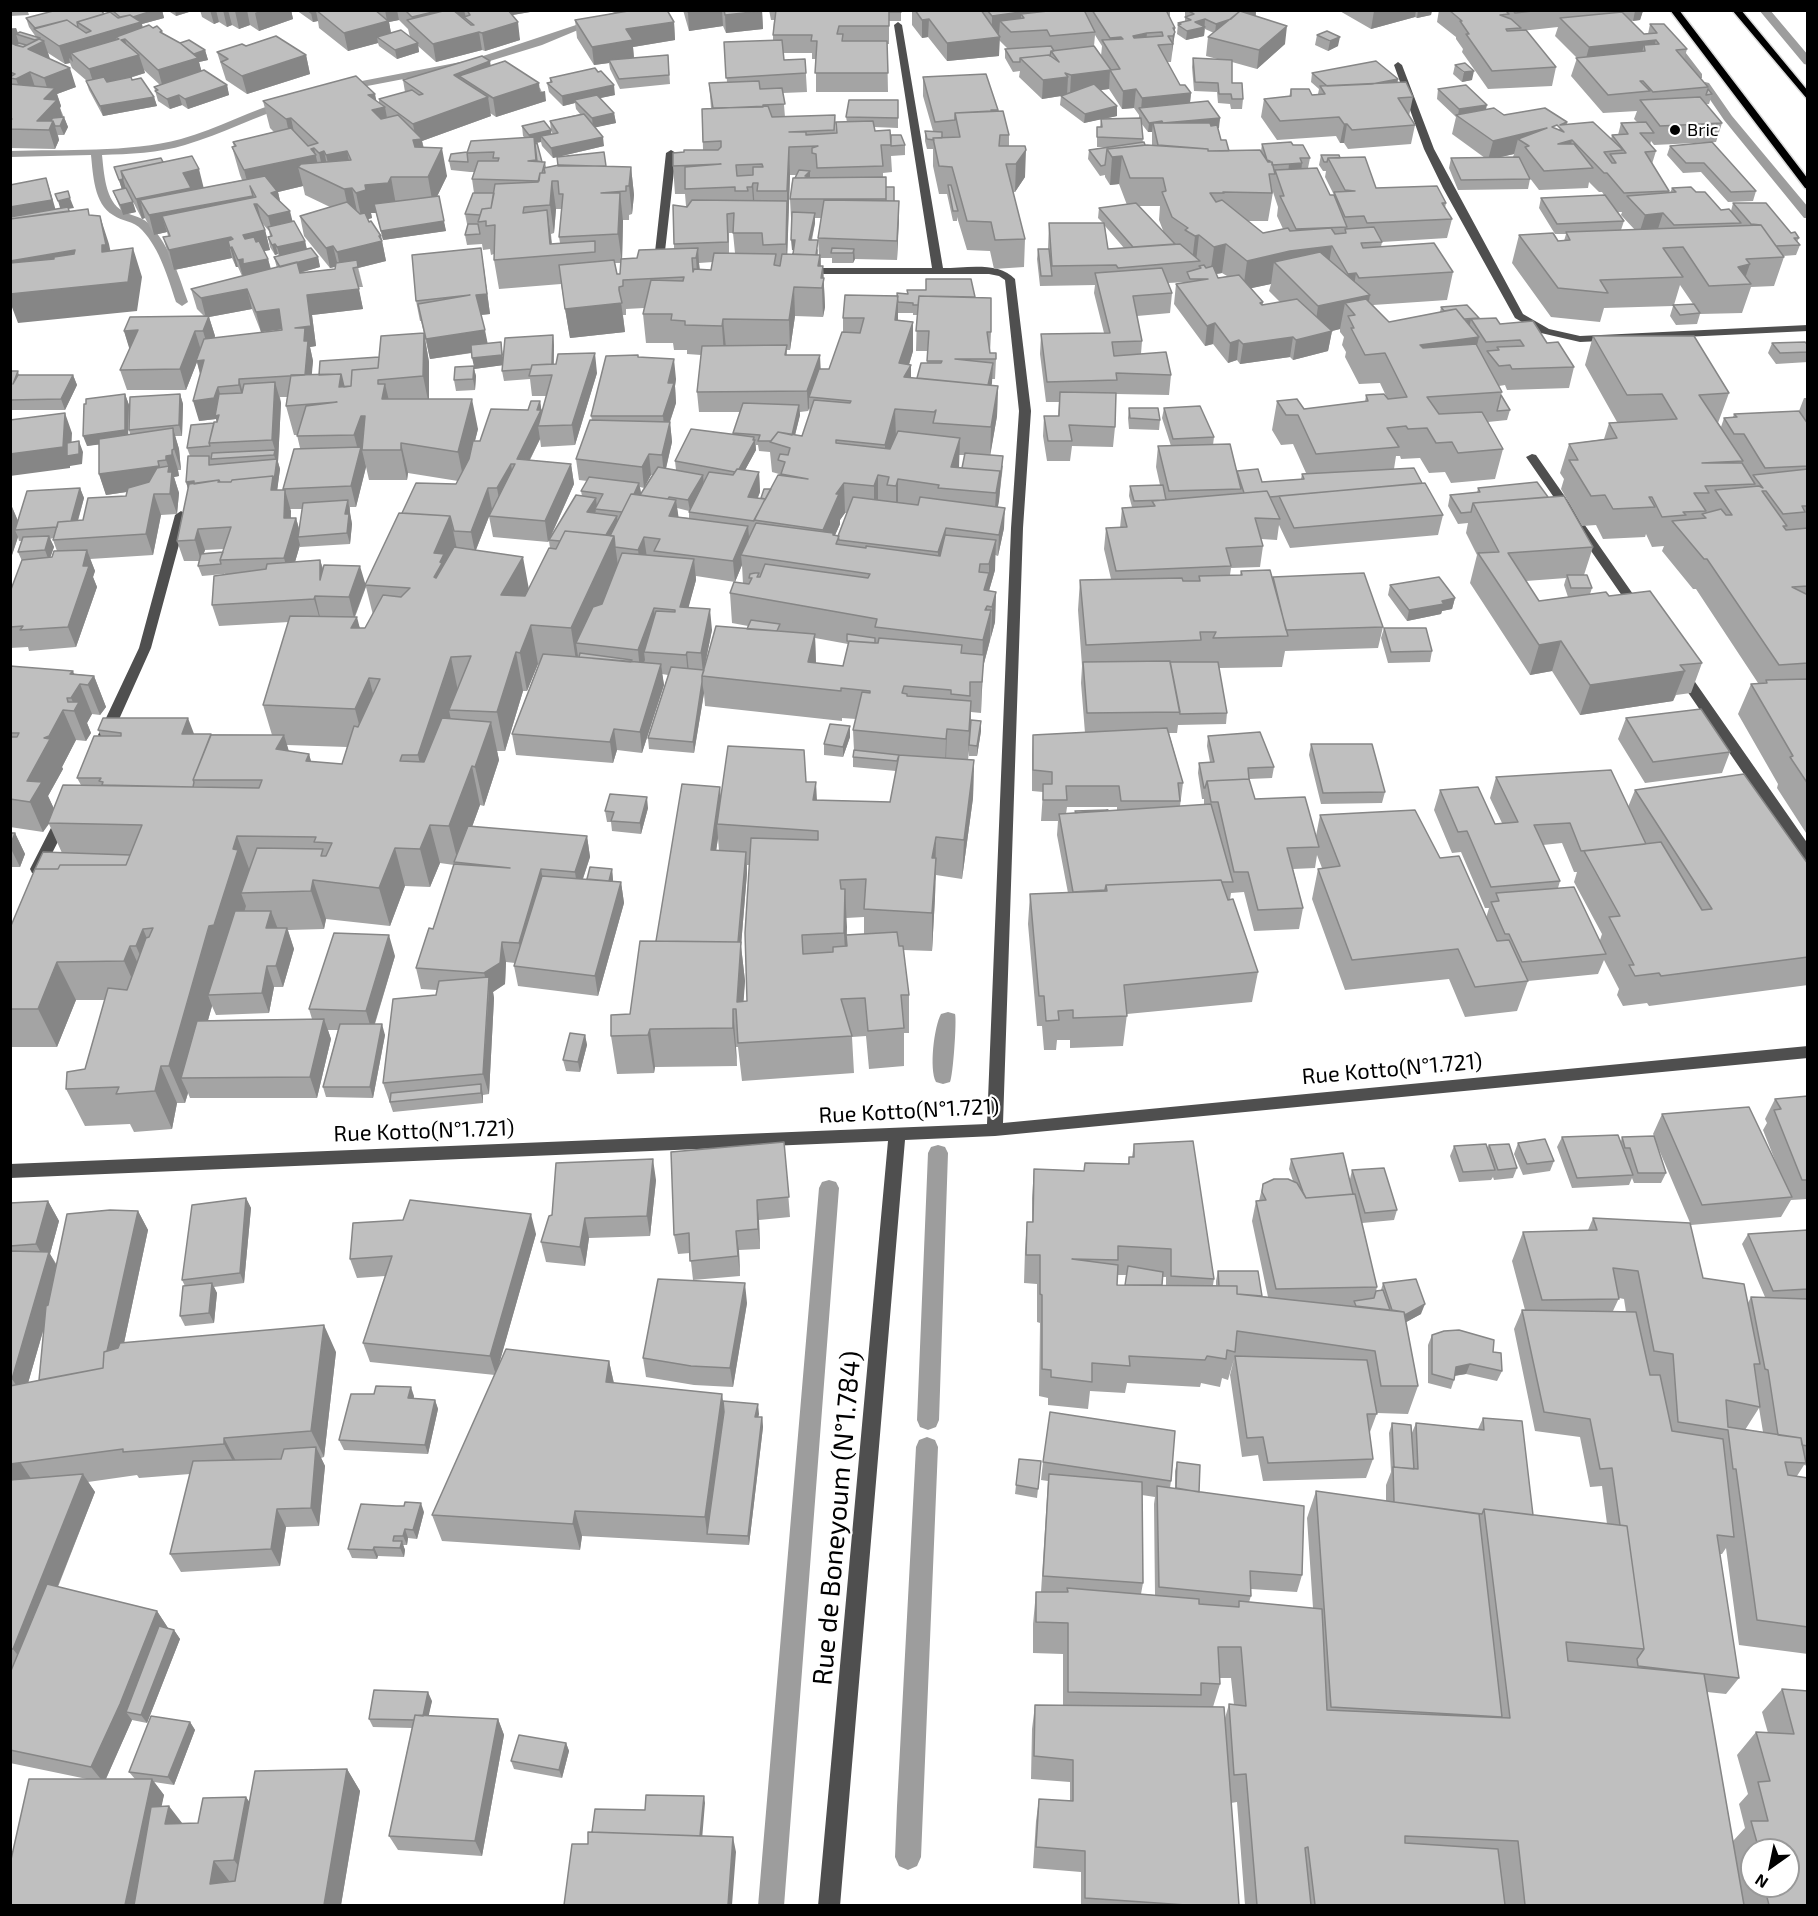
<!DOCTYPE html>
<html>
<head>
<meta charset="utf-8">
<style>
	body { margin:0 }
	#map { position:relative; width:1818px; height:1916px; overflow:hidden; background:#fff; font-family:"Exo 2",sans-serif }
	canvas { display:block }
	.frame { position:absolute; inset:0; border:12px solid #000; pointer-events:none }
	.north { position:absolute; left:1740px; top:1838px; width:60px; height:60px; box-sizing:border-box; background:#fff; border:2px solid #999; border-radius:50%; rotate:213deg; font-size:16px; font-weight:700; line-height:24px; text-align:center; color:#000 }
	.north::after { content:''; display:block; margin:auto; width:21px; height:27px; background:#000; clip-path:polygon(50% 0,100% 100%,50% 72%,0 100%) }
</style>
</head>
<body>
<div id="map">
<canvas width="1818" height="1916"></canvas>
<div class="frame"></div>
<div class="north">N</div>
</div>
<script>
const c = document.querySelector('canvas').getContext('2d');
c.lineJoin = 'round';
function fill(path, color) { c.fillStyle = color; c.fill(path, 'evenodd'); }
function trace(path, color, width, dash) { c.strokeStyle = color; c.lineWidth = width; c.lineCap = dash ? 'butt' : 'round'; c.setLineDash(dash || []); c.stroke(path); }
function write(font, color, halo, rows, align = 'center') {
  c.font = font + ' "Exo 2",sans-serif'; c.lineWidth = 4.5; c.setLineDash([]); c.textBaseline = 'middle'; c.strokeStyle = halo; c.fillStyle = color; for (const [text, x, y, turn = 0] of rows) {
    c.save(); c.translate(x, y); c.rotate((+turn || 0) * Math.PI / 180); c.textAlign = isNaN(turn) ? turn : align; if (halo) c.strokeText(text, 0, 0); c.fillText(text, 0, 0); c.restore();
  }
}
const stream = new Path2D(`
	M621 10H638L578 30 542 45 477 65 341 91 336 88 341 85 471 60Z
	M1759 10H1770L1808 55V65L1804 64Z
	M1675 43 1679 44 1702 74V78H1694L1671 48V44Z
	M1705 82 1709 83 1732 116 1808 207V218H1804L1724 120 1700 85Z
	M289 100 293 101V105C256 116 222 134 185 145 159 153 129 154 102 155 104 172 105 202 123 211 133 217 143 216 151 226 170 247 179 276 188 302L182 306 176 302C168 278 160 249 142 230 133 220 123 222 113 215 94 204 93 174 91 155L10 157V151C65 149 128 153 181 139 218 129 251 109 289 100Z
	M948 1012 955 1014C957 1019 953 1077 950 1082L943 1084 936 1082C929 1069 934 1027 941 1014Z
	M938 1145 945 1147 948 1153 939 1420 936 1427 928 1430 920 1427 917 1420 928 1153 931 1147Z
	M829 1180 836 1182 839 1188 784 1906H758L819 1188 822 1182Z
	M927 1437 935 1440 938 1447 921 1857 917 1866 908 1870 899 1866 895 1857 897 1806 916 1447 919 1440Z`);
const minor = new Path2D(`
	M898 22 902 25 943 268C965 268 999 261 1015 279L1031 411 1023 528 1003 1123 1808 1046V1058L995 1136 905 1140 840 1906H818L888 1141 10 1178V1164L987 1124 1011 528 1019 411 1005 280 999 276 989 274H803L798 271 803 268H932L894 25Z
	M1398 62 1402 65 1434 149 1523 314 1549 329 1580 336 1808 325V331L1580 342 1541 333 1515 318 1443 188 1424 149 1394 65Z
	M671 150 676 153 664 260 670 267 665 270 654 261 666 153Z
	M1532 454 1536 455 1642 607 1644 610 1642 613H1634L1526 457Z
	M181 511 187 515 151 648 112 735 105 740 100 738 98 735 139 648 175 515Z
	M1681 668 1686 669 1808 844V861L1803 860 1676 675 1674 672 1676 669Z
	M63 813 70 818 44 869 42 873H32L30 869 56 818Z`);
const major = new Path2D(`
	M1670 10H1679L1808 179V189L1805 188Z
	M1732 10H1741L1808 91V100Z`);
const wall = new Path2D(`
	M10 10H35L28 12 29 15 10 16Z
	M107 10H162L164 18 142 24V27L153 28 162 31 163 34 180 43 205 50 208 60 199 62 201 71 227 85 229 95 188 109 182 105 170 109 158 101 154 87 160 85 144 70 145 73 130 78 132 80 154 97 157 106 103 116 89 90 86 81H87L72 68 70 63 65 64 48 53 50 59 76 87 57 94 61 106 60 108 68 127 64 135H58L59 140 55 149 10 148V24L12 28H16L18 33 36 37 29 27 26 18 104 14 108 13Z
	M169 10H188L189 12 176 16 170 12Z
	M200 10H291L293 19 259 31 250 25 239 29 232 25 227 27 219 22 214 24 202 17Z
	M296 10H542L512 15 520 40 485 51 482 50 436 62 418 46 419 52 397 59 379 46 378 43 348 51 319 28 318 21 313 22ZM399 20 408 29 410 37 391 33 389 22Z
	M683 10H762L763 29 726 33 723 26 689 31Z
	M769 10H901V21H889V44H887L888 92H816V59H812V53H783L784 60 805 59 807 92 783 93 785 117 835 115 836 133V122H847L846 117 898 100V128L874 127 875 131 891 135 905 145V155L891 156 892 172 883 173V177L886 187 894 201H899L897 260 855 259 853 263H832V258H821V266H823L825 307 823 317 795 316 790 350H787V355H820V369H829L843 332V318L845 295 975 297 991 332 990 353 996 359 995 379H992L991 386H998L997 416 990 455 1003 466 998 507 1004 528 998 556 995 555V570L989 591 996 592 995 622 983 667 981 713 971 712V720L981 721V731L977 756H969V750L968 759 974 760 973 798 962 879 936 875 935 897 932 951 903 950 909 995V1033H904V1066L869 1069 866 1036 852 1037 854 1073 742 1081 738 1047H736L737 1066 655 1067 654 1073 617 1074 611 1036 630 1014 656 941 721 795 806 782 817 800 890 802 896 771 853 767V757L854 750 853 730 856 719 842 718V721L705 706 704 693 694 753 649 749 648 738 668 675 662 674 664 685 642 753 617 750 613 763 516 755 512 734 539 664H538L527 691H523L505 751H497L499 760 484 806 480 805 472 827 587 836 590 857 583 879H587L612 869 613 881 621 882 624 903 598 996 518 986 514 966 515 963 506 962 505 984 493 992 494 998 489 1094 483 1095V1103L393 1112 383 1083 436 995 437 990 421 989 416 968 433 929 454 865 440 863 430 887 405 886 390 926 326 919 324 929 288 930 294 949 283 987H274L269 1013 216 1015 212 1006 208 1020 312 1019 309 1009 395 956 375 1024 385 1035 373 1098 326 1097 323 1087 338 1030H328L331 1039 317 1098H190L188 1093 185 1103H177L172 1129 134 1132 130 1124 85 1126 66 1089 85 1069 105 1000H76L57 1047H10V928L62 853 49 824 43 832 10 827V666L94 676 106 707 100 715 92 714 87 723 91 733 86 741 76 740 62 767 63 769 48 796 54 809 81 785 77 778 101 736 98 730 194 734 272 735 263 705 289 622 219 626 212 605 225 575 224 573V574L202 576 198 566 199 561H184L177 541 188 489 186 482 190 456 187 448 214 423 217 422 216 419 199 421 200 374 197 362 186 390H127L120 370 130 349 124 331 204 316 197 309 191 289 242 276 238 267H236L232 258 174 270 169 257 163 237 168 236 167 232 154 235 145 218 142 219 129 194 136 212 123 215 117 201 113 191 122 189 114 167 163 162 204 188 242 180 240 175 232 147H234L233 142 274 132 270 128 263 101H377L379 103V99L405 92 403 80 491 66 540 88 546 101 496 117 490 113 491 116 422 141 424 148 447 176 437 196 446 231 383 240 376 213H371L372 218 368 219 381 236 386 261 358 268 363 287H358L363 309 312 315 316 346 310 347 313 361 311 375H319L379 357 424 333 429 362V399L478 429 475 441H480L528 410 540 401 542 414 547 396H532L530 379 504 381 502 371 503 365 474 369 476 376 475 390 456 391 454 380 474 366 472 353 430 359 421 321H420L416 301 484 268 490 314 481 315 487 343 503 359 553 335 554 346V364L597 373 575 445 541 447 540 439 530 460 571 464 574 484 552 534 582 496 581 491 587 481 579 480 576 459 592 420 591 416 638 357 676 379 675 386 676 403 670 422 672 442 666 469 676 470 675 461 733 434 740 412H699L697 392 701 355 687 354V350H674L673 343H646L643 314 644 308 626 309V315H623L625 332 570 338 561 284 499 289 494 260V254L491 255 490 249 483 250 482 244 467 245 465 235 468 224H467L465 214 474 193 472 179 474 172H470V171V172L451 170 449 161 467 152 525 138 523 136 522 126 551 130V134H553L551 131 550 121 580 114 576 109 575 103 563 106 549 92 547 83 550 82V78L615 95 600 98 614 113 616 123 595 127 604 146 553 158 542 146 541 142 535 143 542 162H545L546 167H631L634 195 632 214 629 215V220H623L622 259 637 258 674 249V244L686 206 685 194H675L673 166 684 152 703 150 702 109 711 108 709 83 727 82 724 42 773 41V35L774 20H771ZM790 175H796L792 182 790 199 791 218H792V250H793V254H787ZM303 186 305 195 330 207 300 216 304 236 330 268 335 267V269L300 273 320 267 318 257 307 249 305 241 280 201 278 192ZM556 209H561L562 212 559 237 560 243 552 244 551 234 554 233ZM815 218H821L818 238 819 255H818V250L812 240 815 223ZM262 223 269 231 270 236 268 237 270 247 275 255 278 254 279 256 274 257 277 268 271 269 268 259 264 251 270 250 265 230ZM729 233H733L735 253H763L764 254 729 253ZM713 262 711 270H700L699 263ZM615 263H621L620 274H617ZM252 309 261 332 282 329V330L214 338 215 336 209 317ZM898 313H913V315H917L916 351H928L927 363 917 378H911L909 365 913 351V322L898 320ZM280 397H287L286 406 294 435H297L300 448 283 489 284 490H277L280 469 278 462 281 403ZM809 408 810 414 802 436 795 435 800 415V412L808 411ZM756 445H758L759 451 770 452 772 472 779 474 771 489 761 498H758L760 492 759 472 745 470 756 450ZM959 455H965L962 468H959ZM364 458 369 480H407L408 473 458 481 456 484 402 513 365 585 323 568 320 560 295 562 300 545V547L350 544 352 524 350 514V507H356L366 467ZM651 475H653L640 495 641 493 640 487 644 488ZM677 508 689 511V518L678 517ZM290 509H302L299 529 296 518H291ZM492 509H493L489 516 493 537 548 542 549 541 550 548 529 589 476 550ZM845 513H847L838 536 835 535 840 524V520ZM224 549 223 552 204 553 205 550ZM742 565 743 584 730 593 732 623 748 626 747 629 704 670 712 630 688 608 696 580V576L735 582ZM366 587 373 615 365 628H360L355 617ZM815 638 848 644 843 666 816 663ZM287 745 347 747 342 764 311 762 309 754 288 751ZM718 838 719 851H716ZM747 865H750L747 1001H743L745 981 741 946 747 873ZM864 917V934L846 935V918Z
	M912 10H1170V17L1175 32 1171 62H1167L1180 85 1191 93 1190 103 1220 118 1218 128 1221 140 1229 151H1261L1262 144 1293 145 1310 158 1308 168 1301 169 1330 195H1334L1325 177 1326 171H1323L1319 165 1321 155 1340 158 1376 188 1446 203 1445 208 1452 219 1447 238 1382 242 1381 247 1453 272 1447 300 1373 305 1389 322 1440 312 1441 307 1478 319 1500 324 1547 343 1574 367 1569 388 1507 390 1505 385 1499 386 1502 392 1501 395 1510 410 1507 420 1488 422 1503 449 1495 479 1451 483 1445 472 1429 473 1420 458 1401 459 1400 456H1396L1394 469 1422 483 1443 515 1438 535 1290 548 1279 525 1277 540 1261 539 1263 546 1260 567 1231 568 1230 575H1240L1241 571 1273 580V577L1383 627 1378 648 1285 651 1282 667 1219 668 1227 713 1226 724 1178 725 1177 733H1169L1183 783 1180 806 1204 805V799H1202L1198 773 1199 763 1210 762 1207 746 1208 736 1274 767 1272 778 1249 779 1255 799 1316 836 1320 815 1440 858 1486 918 1489 908H1485L1461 852 1452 853 1434 810 1440 790 1495 824 1502 823 1490 798 1496 777 1628 807 1635 790 1808 864V985L1649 1006 1647 1003 1623 1006 1617 995 1619 989 1604 960 1598 974 1528 981 1517 1011 1465 1017 1449 979 1345 990 1312 899 1318 869 1322 868 1317 855 1315 868 1293 869 1303 908 1299 929 1254 931 1244 892 1231 893 1230 900 1258 972 1252 1002 1127 1014 1123 1046 1070 1048V1040H1057L1056 1050H1044L1042 1026H1037L1028 924 1030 894 1068 893 1057 835 1058 821H1041L1043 792 1032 791V756L1033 735 1085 733 1081 683 1082 666 1078 610 1080 580 1111 579 1104 549 1106 528H1120L1122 508 1132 507 1129 496 1130 486 1160 485 1156 467 1158 446H1171L1162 418 1164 408 1214 437 1213 445 1237 471 1262 482 1301 479 1302 474 1306 473 1293 444 1281 445 1272 430 1277 401 1304 409 1365 402 1366 395 1387 398 1380 383 1359 384 1345 357 1346 352 1342 345 1344 337 1340 332V329L1332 331 1328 351 1293 360 1290 357 1240 364 1237 360 1228 363 1213 344 1205 346 1174 304 1176 284 1186 282 1168 283 1172 293 1170 313 1137 316 1142 341 1141 354 1171 375 1169 395 1116 394 1115 427 1113 447 1072 446 1070 461H1047L1043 436 1044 416H1058L1059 402H1046L1040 354 1041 334 1104 333 1094 293 1095 285 1040 286 1037 259 1038 249H1048L1049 223H1103L1098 218 1099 208 1127 205 1119 184 1110 185 1105 177V175L1100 176 1088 159 1089 150 1106 147H1097V127H1100L1101 119 1084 123 1060 105 1061 96 1042 99 1019 77 1020 71 1013 72 1005 58V49H1008L999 40V56L947 61 928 37 922 38 912 25ZM1095 35 1102 46 1101 56 1094 46ZM1109 89 1122 109 1134 108 1139 115V118L1104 119 1117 116V106L1100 90ZM1141 123 1148 132H1152V145H1145L1143 143ZM1273 192 1278 207 1277 216 1283 229 1263 233 1248 221H1268ZM1138 206H1160L1159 220 1164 233ZM1105 226 1124 248 1108 249ZM1222 273 1227 276 1218 278 1216 274ZM1271 284 1269 291 1280 302 1263 305V302L1251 288ZM1067 807H1117V810L1075 811V813L1066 814ZM1562 843 1574 872H1577L1574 882 1602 934 1600 940 1558 888 1560 881 1543 845Z
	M1185 10H1256V16L1285 44 1257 69 1232 62V83L1243 99 1242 109H1231L1230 104 1218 103 1217 92 1194 91 1192 67 1193 58 1221 60 1206 56 1208 37 1214 33 1205 29 1204 36 1186 40 1177 34 1178 23 1185 21Z
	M1338 10H1432L1431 15 1417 18 1415 17 1371 29Z
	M1439 10H1643L1640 20 1631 21 1644 34H1648L1650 24 1687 49 1684 60 1708 87V89L1712 94 1709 104H1706L1722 123 1716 142 1654 145 1651 141 1650 145 1656 151 1652 164 1669 191 1668 193H1670L1672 188 1696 192 1721 210 1731 211 1733 203 1799 238 1797 242 1800 245 1796 255 1783 256 1784 257 1774 286 1751 287 1742 313 1700 314 1697 324 1676 325 1670 316 1673 306 1604 308 1600 322 1551 317 1512 263 1519 235 1558 241H1564L1566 234H1555L1539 208 1541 198 1604 195 1602 192H1599L1589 182 1588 188 1539 190 1529 177 1530 179 1528 189 1458 190 1449 168 1451 158H1485L1452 134 1456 117 1437 99 1438 89 1486 109 1504 115 1567 122V124L1611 139 1612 135H1618L1621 123 1637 122 1634 119 1637 111 1603 113 1571 76 1577 58 1555 36 1558 27 1521 31 1556 67 1552 86 1488 89 1462 52 1463 49 1456 39V37L1437 22ZM1557 125 1560 128 1559 130 1552 127ZM1514 154 1513 157H1500ZM1618 212H1622L1621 215 1635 230H1621L1624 221ZM1680 285 1693 304 1674 305Z
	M575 20 674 22 675 40 633 47 634 58 668 55 670 84 620 89 610 69 609 63 594 65 577 38Z
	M1317 35 1338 46 1328 51 1315 45Z
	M246 46 306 55 310 74 247 94 226 80 217 52Z
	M1455 65 1472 80 1462 82 1453 74Z
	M1312 73 1398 83 1413 97 1409 116 1415 125 1411 144 1348 149 1344 143H1340L1336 136 1277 140 1261 117 1264 99 1289 97 1291 89 1312 95 1318 94 1319 89 1311 82Z
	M923 77 998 110 1009 135V146L1025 177 1015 192H1013L1025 239 1024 267 994 269 990 251 967 250 957 217V221H953L947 194H939L933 166V149H927L925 141V131H933L923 96Z
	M1712 142 1756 191 1753 201 1728 202 1701 172 1683 173 1667 155 1670 146Z
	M1593 336 1729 393 1718 423 1721 427 1724 418 1733 417 1734 414 1799 411 1804 398H1808V836L1777 788 1778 784 1738 714 1751 684 1758 683 1696 589H1693L1662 551 1664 546 1652 547 1646 534 1645 537 1603 539 1596 525 1582 526 1561 489 1564 479 1560 473 1569 444 1604 439 1609 423 1617 422 1585 365Z
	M1772 343 1808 345V362L1776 364 1768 353Z
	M10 371H18L19 375H73L77 385 65 410H10Z
	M125 394 129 405 128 435 130 434 129 430 180 394 183 404 182 436H175L179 449 181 470H178L179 476 174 477 179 493 177 514 161 515 153 555 90 559 95 571 93 577 97 587 76 647 29 651 28 647 10 648V592L22 561 18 552 22 541H19L18 537 10 561V507H12L18 521 80 488 84 498 78 521 83 520 126 496 127 492 106 495 99 474V444L87 446ZM53 538V540L57 551 52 557 50 558 54 547 50 539Z
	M1129 408 1160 420 1159 430 1129 429 1128 418Z
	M1478 488 1548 497 1593 547 1584 575 1592 588 1590 594 1609 596 1702 663 1691 693 1676 695 1673 701 1580 715 1552 671 1530 675 1470 583 1477 555 1466 533 1468 523 1458 524 1448 506 1450 495 1477 493ZM1566 578 1564 585 1568 597 1539 601 1526 581Z
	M1390 585 1455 598 1452 609 1442 611 1441 614 1407 621 1388 595Z
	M1384 628 1432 651 1430 662 1388 663 1381 638Z
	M1626 718 1730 752 1722 773 1645 783 1618 739Z
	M850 726V737L843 757 824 755V744Z
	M1311 744 1385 792 1382 803 1321 804 1309 755Z
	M648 808 641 834 612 831 611 822H607L605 811Z
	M10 829 11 833H15L25 854 20 867H10Z
	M585 1035 587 1045 580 1072 566 1071 563 1060Z
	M1808 1096V1200L1807 1199 1791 1200 1781 1217 1691 1225 1654 1138 1666 1173 1661 1183H1634L1632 1178 1629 1185 1572 1188 1557 1147 1562 1137 1621 1141 1622 1137 1654 1136 1653 1134 1662 1114 1778 1168 1763 1130 1767 1123 1765 1119 1775 1099Z
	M784 1142 790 1217 759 1220 760 1249 739 1250 740 1276 693 1280 690 1253 678 1254 674 1235Z
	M1518 1143 1554 1161 1550 1171 1523 1175 1514 1154Z
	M1134 1144 1214 1279 1213 1285 1216 1286V1281L1218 1271 1262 1296 1268 1297 1252 1221 1256 1201H1259L1263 1184 1293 1181 1289 1169 1291 1159 1350 1179 1352 1170 1397 1210 1394 1220 1362 1223 1377 1287 1376 1291 1381 1290 1383 1283 1421 1314 1406 1322 1418 1386 1408 1414 1377 1413 1370 1432H1369L1373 1459 1366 1478 1263 1481 1258 1455 1242 1457 1230 1375 1234 1359 1228 1380 1222 1378 1220 1387 1201 1383 1200 1387 1127 1383 1125 1393 1090 1391 1088 1409 1048 1405V1398L1039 1396 1040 1323 1037 1322V1284L1024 1283 1025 1250 1027 1222H1032V1198L1034 1169 1084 1171 1128 1164 1129 1157H1132ZM1117 1275H1126L1125 1285H1117ZM1163 1277H1166V1285H1162Z
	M1489 1145 1517 1168 1513 1178 1494 1180 1493 1177 1491 1180 1459 1182 1450 1156 1454 1146 1487 1148Z
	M656 1180 650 1236 589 1238 585 1266 546 1262 541 1242 552 1215Z
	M246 1198 251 1208 244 1283 214 1287 217 1293 214 1323 185 1326 180 1316 185 1286 182 1280Z
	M48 1201 59 1221 50 1254 57 1265 138 1211 148 1230 124 1343 336 1352 324 1457 321 1458 325 1466 319 1526 286 1527 280 1566 181 1572 170 1554 190 1474 139 1478 137 1475 88 1482 95 1492 58 1587 157 1611 168 1628 174 1630 180 1639 147 1723 132 1720 106 1779H135L129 1772 190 1722 195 1730 174 1785 154 1782 164 1795 161 1806 182 1824 198 1823 246 1797 249 1803 347 1769 360 1791 341 1905H10L87 1779 10 1763V1673L13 1666H10V1203ZM44 1328 39 1380 28 1383Z
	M1593 1218 1748 1303 1751 1297H1765L1742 1244 1748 1234 1808 1230V1299H1802H1808V1466L1804 1465 1797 1476 1808 1478V1654L1739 1645 1726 1548 1722 1554H1720L1739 1678 1726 1694 1707 1692 1733 1841 1745 1828 1739 1804 1748 1794 1737 1755 1756 1732 1768 1733 1762 1712 1782 1689 1808 1691V1905H1245L1237 1802 1231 1803 1239 1905H1081V1872L1033 1868 1036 1821 1039 1799 1070 1801V1782L1031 1779 1032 1729 1035 1705 1063 1706V1654L1033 1653V1624L1036 1592H1041L1048 1481 1041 1480 1043 1462 1171 1481 1170 1488H1175V1471L1177 1462 1199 1492 1302 1575 1297 1592 1251 1589V1596L1249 1602 1313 1608 1307 1518 1316 1491 1386 1501V1485L1391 1472 1389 1433 1392 1423 1411 1435 1416 1423 1478 1429 1483 1418 1533 1515 1607 1524 1602 1486 1590 1487 1580 1437 1535 1431 1514 1329 1522 1310H1525L1512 1261 1523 1232 1588 1230ZM1619 1298 1624 1299 1626 1312 1613 1311ZM1759 1408 1763 1432 1745 1430ZM1142 1495 1155 1497 1154 1504 1155 1595 1141 1594 1143 1583ZM1220 1678H1231L1234 1705 1229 1704 1225 1718 1213 1707 1220 1684ZM1752 1850H1788V1886H1752Z
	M536 1234 498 1367 609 1361 614 1383 723 1401 759 1414 758 1417H762L763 1427 749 1545 582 1536 580 1550 442 1541 432 1515 495 1375 370 1362 363 1343 385 1276 357 1278 350 1259Z
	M747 1303 733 1387 694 1385 646 1377 643 1358Z
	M1432 1335 1493 1352 1502 1371 1497 1381 1466 1374 1455 1376 1454 1380 1451 1389 1428 1383V1345Z
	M414 1396V1398L435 1400 438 1409 428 1454 344 1450 339 1440Z
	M1019 1459 1041 1461 1037 1498 1015 1494Z
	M424 1512 417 1539 408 1538 407 1545H403L405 1550 404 1557 378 1556 377 1559 352 1558 348 1549Z
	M432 1701 428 1716 498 1719 504 1735 482 1856 398 1850 389 1836 412 1728 373 1727 369 1719Z
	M566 1743 569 1751 562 1778 514 1769 511 1761Z`);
const shadedWall = new Path2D(`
	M155 10H162L164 18 142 24 146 40 125 39 130 57 119 39 116 37 120 48 71 53 73 62 69 58 70 63 65 64 59 46 123 19Z
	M175 10H188L189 12 176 16Z
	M210 10H216L219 22 214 24Z
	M223 10H228L232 25 227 27Z
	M236 10H247L250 25 239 29 235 11Z
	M261 10H291L293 19 259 31 255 13Z
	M385 10H397L399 20 389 22 392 39 377 37 378 43 348 51 344 33 387 21Z
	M441 10H464L466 18 464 17 465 24 414 26 412 17Z
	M500 10H542L501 17Z
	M701 10H722L723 26 689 31 688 12Z
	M1035 10H1076L1021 14V31L1000 21 999 34 992 35V16Z
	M1255 10H1256L1255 19 1215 33 1216 24Z
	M1376 10H1416L1415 17 1371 29 1374 11Z
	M1418 10H1432L1431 15 1417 18Z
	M316 11 318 21 313 22 311 13Z
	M762 11 763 29 726 33 725 15Z
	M1635 11H1643L1640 20 1633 21Z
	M929 19 928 37 922 38V20Z
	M1205 19 1204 36 1186 40 1187 31 1195 22Z
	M518 22 520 40 485 51 482 33Z
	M674 22 675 40 633 47 634 59 609 60V63L594 65 592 47 626 29Z
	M10 24 12 29 16 28 18 35 16 34 20 47 10 52Z
	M1287 26 1285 44 1257 69 1259 50Z
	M1173 28H1175V33V32L1172 52Z
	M479 32 482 50 436 62 433 44Z
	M1147 33 1145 51 1131 54 1133 36Z
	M1000 37 999 56 947 61V43Z
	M1121 37 1120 55 1109 51 1110 38Z
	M1340 37 1338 46 1328 51 1330 41Z
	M40 38 41 42 44 41 50 59 28 49Z
	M1656 40 1651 58 1645 51 1644 45 1640 60 1584 66 1589 47Z
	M418 43 419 52 397 59 395 50Z
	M205 50 208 60 199 62 203 76 163 88 158 70Z
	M139 55 145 73 95 88 89 69Z
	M306 55 310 74 247 94 242 76Z
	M490 61 493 79 459 76 462 92 454 75Z
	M70 68 76 87 57 94 61 106 60 108 63 119 55 126 59 140 55 149 49 130 37 121 44 99 49 94 44 78Z
	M1110 70 1109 89 1070 94 1071 75Z
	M1474 71 1472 80 1462 82 1464 72Z
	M30 72 36 90 23 98 16 79Z
	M1068 77 1067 95 1042 99 1043 80Z
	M1398 79 1397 89 1333 91Z
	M539 83 540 92 545 91 546 101 496 117 493 98Z
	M227 85 229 95 188 109 185 99Z
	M614 85 615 95 577 103 574 100 575 103 563 106 562 96Z
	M1136 89 1134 108 1122 109 1123 91Z
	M1191 93 1189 112 1141 110 1142 98Z
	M375 94 378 108 385 107 390 134 378 138 368 95Z
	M179 95 182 105 170 109 167 99Z
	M154 97 157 106 103 116 100 106Z
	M488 97 491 116 422 141 427 167 419 168 413 140H416L413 124Z
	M1487 105 1485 114 1458 116 1459 109Z
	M1117 106V116L1084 123 1085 114Z
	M614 113 616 123 593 128 592 118Z
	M64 117 68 127 64 135 60 126Z
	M291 118 297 146 292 147 286 119Z
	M1220 118 1219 128 1162 133 1163 123Z
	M1162 121 1161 131 1153 123 1152 132H1148L1149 123Z
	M1344 124H1347L1344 143H1340Z
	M1547 128 1529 146 1518 139 1514 154 1488 160 1493 141Z
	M551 130 552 140 541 136V142L535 143 539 179 530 180 531 144 529 135Z
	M603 137 604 146 553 158 551 148Z
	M1572 140 1568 159 1558 144Z
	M789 147 790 175 787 264 786 244 787 206V191Z
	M314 148 321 178 298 167 303 186 278 192 282 210 250 186 256 204H257L262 223 162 216 167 232 154 235 149 215 140 200 145 218 142 219 136 199 183 173 199 169 204 189 251 196 244 170Z
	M442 148 447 176 433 205 428 177Z
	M1026 150 1025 177 1015 192 1016 164Z
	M324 151 330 179 325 181 319 153Z
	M347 151 353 179 333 183 326 155Z
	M1122 156 1119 184 1110 185 1112 157Z
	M1302 163 1301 173 1288 174 1289 164Z
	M631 167 634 195 632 214 629 186Z
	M810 171V180L805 176Z
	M391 177 396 205 374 204 376 213H371L372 218 362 221 356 193 365 185Z
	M46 178 52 197 58 218 61 211 58 201 70 198 74 208 68 209 74 226 10 247V207Z
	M123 179 126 189 122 190 119 180Z
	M552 181 556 209 554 233 550 205Z
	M753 183 755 211 754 215 752 187Z
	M352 188 358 216 350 217 344 189Z
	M620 193 623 221 622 263 618 234Z
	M899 201V220L897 260V241Z
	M133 202 136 212 123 215 120 205Z
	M547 210 551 239 553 255 550 244Z
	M290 211 295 231 273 235 268 216Z
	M815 213V223L809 250V240Z
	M1663 213 1657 232 1639 234 1645 215Z
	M100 216 109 244 115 273 102 252Z
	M444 221 446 231 383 240 381 231Z
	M265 230 270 250 249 254 243 235Z
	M1199 235 1196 262H1192L1195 236Z
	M381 236 386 261 358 268 363 287 358 267 353 268 341 272 337 252Z
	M231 237 236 255 232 247 238 267H236L228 241 232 258 174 270 169 250Z
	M791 240H795L796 250H792Z
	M305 241 307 251 280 257 277 247Z
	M275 244 278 254 275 255 272 245Z
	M1226 244 1222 273 1210 275 1214 247Z
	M333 246 338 266 330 268 326 248Z
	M1332 246 1327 275 1274 262 1271 284 1243 290 1247 261 1290 251Z
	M133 248 142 277 137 311 18 323 10 302V261L75 250 84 279Z
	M481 248 490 314 480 315 476 295Z
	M698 248 700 277 698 287 696 258Z
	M854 249 855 259 853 263V253Z
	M820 255 821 277 823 266 825 307 823 317 822 288 818 266Z
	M318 257 320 267 283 277 281 267Z
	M243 259H268L273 278 244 280 238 260Z
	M1750 264 1743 284 1738 267Z
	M1356 273 1352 299 1370 295 1365 324 1345 303 1340 329 1332 331 1328 351 1293 360 1296 340 1314 335 1318 306 1344 300 1348 274Z
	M619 287 625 332 570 338 565 309 619 290Z
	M794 287 795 316 790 350 789 320Z
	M247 289 252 309 209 317 215 336 209 351 203 331 206 318 201 298Z
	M359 289 363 309 312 315 316 346 310 347 313 361 310 396 305 375 295 328 307 295Z
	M898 296V325L895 320Z
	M279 309 285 329 261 332 256 312Z
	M1479 318 1476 328 1471 319 1469 329 1453 321Z
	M723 319 726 348 724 355 722 326Z
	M913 322V351L906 374 911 365V394L899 363Z
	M1215 323 1213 344 1205 346 1207 326Z
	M138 330 130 351 124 331Z
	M485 330 489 350 430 359 426 339Z
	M195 331 204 360 202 381 197 362 186 390 180 369Z
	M424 333 429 362V405L423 376Z
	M553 335 554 346 553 378 552 368Z
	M1293 337 1290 357 1240 364 1243 344Z
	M1479 337 1472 366 1414 374 1420 345Z
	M1239 340 1237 360 1228 363 1230 343Z
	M501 342 504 365 474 369 476 376 475 390 473 379 474 366 472 358Z
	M595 353 597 373 575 445 572 425Z
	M820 355 821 375 809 397V408L808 411 807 391Z
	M674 359 676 379 675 386 676 403 665 436 663 416 668 383Z
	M993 363 992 383 986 414 987 393Z
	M341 374 348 404 339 387Z
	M73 375 77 385 65 410 61 399Z
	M239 379 245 400 244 405 239 385Z
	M275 382 281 403 278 462 280 469 277 492 218 482 219 480 276 462 274 455 275 450 272 440Z
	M385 384 392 413 382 399Z
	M998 386 997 416 990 457 991 427Z
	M218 387 224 407 221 436 216 419 199 421 193 401Z
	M125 394 129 405 128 441 87 446 83 436Z
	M180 394 183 404 182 436 179 425Z
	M472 399 478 429 464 482 458 452Z
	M540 401 544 426H538L540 439 520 479 517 459Z
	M799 405 800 415 792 447 791 437Z
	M895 409 896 438 885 475V445Z
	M65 413 72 433 71 455 79 441 83 452 82 464 70 466V468L10 476V454Z
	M361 416H365L362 450 366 467 356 507 351 486 359 454 354 435Z
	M670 422 672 442 664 476 662 455Z
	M173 428 179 449 181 470 174 449Z
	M754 437 756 450 738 483 737 472Z
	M960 438 959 468 951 467Z
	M401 443 408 473 407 480 401 450Z
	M172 450 178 470 179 476 174 477 179 493 177 514 170 494 169 469 166 460V456Z
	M649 454 651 475 644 488 642 467Z
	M1003 456 999 501 994 523 996 493Z
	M158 461 166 486 106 495 99 474Z
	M511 464 514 484 501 509 497 488Z
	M571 464 574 484 548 542 545 521Z
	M759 472 760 492 749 517 748 497Z
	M703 475 704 486 690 511 688 500Z
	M878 475V505L874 515V486Z
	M898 479V508L896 516V486Z
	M194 481 197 491 189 492 186 482Z
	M639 483 641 493 626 523 624 513Z
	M844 483 845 513 840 520V524L824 560 823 530 836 494Z
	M80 488 84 498 73 537 69 526Z
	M488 488 492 509 475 552 471 532Z
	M285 490 291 511 290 538 284 518Z
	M154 494 161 515 153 555 146 534Z
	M596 498 597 508 595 509 596 511 589 522 587 512Z
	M348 500 352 524 350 544 347 533 345 514Z
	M676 500 679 520 669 516Z
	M12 507 21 528 15 530 18 537 10 561V513Z
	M1005 508 1004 528 998 556 999 535Z
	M450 516 458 554 452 593 434 577V553Z
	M617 516 618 527 607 546 602 541Z
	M296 518 301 536 298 537 300 545 290 579 284 558Z
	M748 526 750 547 741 555 742 565 735 582 733 561Z
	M946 528 945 549 938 573V552Z
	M198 529 205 550 201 561 195 540Z
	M49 536 54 547 49 561 45 550Z
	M614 536 619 574 587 644 576 643 579 663 577 667 571 628Z
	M644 537 647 558 641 571 638 550Z
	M996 540 995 570 988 594 987 607 986 629 991 610 990 640 983 667 981 713 984 590 989 574V564Z
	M87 550 95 571 93 577 97 587 76 647 68 627Z
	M523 557 530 595 509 633 501 595Z
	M694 559 696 580 683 628 680 607Z
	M320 560 326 581 320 580Z
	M360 566 366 586 354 618 349 597Z
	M996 592 995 622 991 637 992 607Z
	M315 596 320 617V620L314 599Z
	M1455 598 1452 609 1442 611 1441 614 1407 621 1409 610 1442 601Z
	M654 608 656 629 644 652 645 660 640 671 638 650Z
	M710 609 712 630 703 674 701 653Z
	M357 617 367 656 351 628Z
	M531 625 538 664 527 691 520 653Z
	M815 634 816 665 808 662Z
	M1561 641 1552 671 1530 675 1539 645Z
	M516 652 523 691 505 751 497 712Z
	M687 652 689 673 688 676 686 655Z
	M451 657 459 696 449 710 451 720 427 794 418 755Z
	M661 664 664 685 642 753 640 732Z
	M73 671 79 686 80 684 92 714 87 723 91 733 86 741 74 711 76 708 71 698 70 674Z
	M1685 671 1673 701 1580 715 1590 685Z
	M94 676 106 707 100 715 88 685Z
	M369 678 379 717 365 747 355 709Z
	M702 682 704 693 694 753 693 742Z
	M971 701 970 731 968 761 969 731Z
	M63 710 76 740 62 767 63 769 48 796 56 813 43 832 30 802 27 781 44 738Z
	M188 718 196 739 182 734Z
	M981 721V731L977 756V746Z
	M491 722 499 760 484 806 475 767Z
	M850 726V737L843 757V747Z
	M614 729 617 750 613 763 610 742Z
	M947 729 946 759 945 769 946 739Z
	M284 735 296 774 276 749Z
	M309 754 320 793 306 761Z
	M974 760 973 798 962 879 964 840Z
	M472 766 480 805 459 862H458L449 826Z
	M816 782 818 820 813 800Z
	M720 787 722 808 717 824 718 838 713 871 711 850Z
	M647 797 648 808 641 834 640 823Z
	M430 825 440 863 430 887 420 849Z
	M15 833 25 854 20 867 10 847Z
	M237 836 251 874 241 893 246 906 228 964 208 995 212 1006 192 1078H181L188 1093 185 1103 169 1066 209 926Z
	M587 836 590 857 578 893 575 872Z
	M936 837 935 897 932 951V858Z
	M395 848 405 886 390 926 379 888Z
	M746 852 747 873 741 946 745 981 741 1040 737 1002 738 949Z
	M541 869 545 890 523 964 519 943Z
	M612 869 613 880 610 894 608 883Z
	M313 880 326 919 324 929 311 891Z
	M621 882 624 903 598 996 595 976Z
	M845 889 847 927 846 971 844 933Z
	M271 911 279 932 266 928Z
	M287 928 294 949 283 987 276 966Z
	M143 929 159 967 152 984 136 946Z
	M389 935 395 956 372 1032 366 1011Z
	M502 942 506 962 505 984 493 992 494 998 489 1094 483 1074 489 990 484 973Z
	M130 946 147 984 141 999 124 961Z
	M57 962 76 1000 57 1047 38 1009Z
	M267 966 274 987 269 1013 262 993Z
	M733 1009 736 1047 737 1066 733 1028Z
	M324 1019 331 1039 317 1098 310 1077Z
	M382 1024 385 1035 373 1098 370 1087Z
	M650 1029 655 1067 654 1073 648 1035Z
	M585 1035 587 1045 580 1072 578 1062Z
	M161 1066 177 1103 172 1129 155 1091Z
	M481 1084 483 1095V1103L481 1093Z
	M653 1159 656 1180 650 1236 647 1216Z
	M246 1198 251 1208 244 1283 240 1273Z
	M757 1200 759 1220 760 1249 758 1229Z
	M48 1201 59 1221 50 1254 60 1272 24 1397 12 1379 46 1262 36 1244Z
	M138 1211 148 1230 114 1390 51 1407Z
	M531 1214 536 1234 496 1375 490 1356Z
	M585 1218 589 1238 585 1266 580 1247Z
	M736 1231 739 1250 740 1276 738 1256Z
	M212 1283 217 1293 214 1323 209 1313Z
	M745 1283 747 1303 733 1387 730 1368Z
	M1425 1304 1421 1314 1392 1330 1395 1320Z
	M324 1325 336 1352 324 1457 311 1431Z
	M609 1361 615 1389 606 1382Z
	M1470 1364 1466 1374 1452 1376 1456 1367Z
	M411 1387 414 1396 411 1407 408 1398Z
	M722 1394 726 1421 707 1534 705 1517Z
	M435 1400 438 1409 428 1454 425 1445Z
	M758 1404 759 1414 756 1426 755 1417Z
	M762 1417 763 1427 749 1545 748 1536Z
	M224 1438 238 1465V1471L224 1444Z
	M316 1447 325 1466 319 1526 311 1508Z
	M20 1462 38 1489 10 1494V1464Z
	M83 1474 95 1492 26 1666 13 1649Z
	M421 1503 424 1512 417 1539 413 1530Z
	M277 1509 286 1527 280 1566 271 1549Z
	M575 1511 582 1536 580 1550 573 1524Z
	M405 1529 408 1538 407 1545 403 1536Z
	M402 1541 405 1550 404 1557 400 1548Z
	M374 1547 378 1556 377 1559 373 1550Z
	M157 1611 168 1628 126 1712 132 1720 104 1783 91 1767Z
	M174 1630 180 1639 147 1723 141 1715Z
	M428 1692 432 1701 426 1728 422 1720Z
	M498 1719 504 1735 482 1856 475 1841Z
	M190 1722 195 1730 174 1785 168 1777Z
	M566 1743 569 1751 562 1778 559 1770Z
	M347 1769 360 1791 341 1905H324Z
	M152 1779 164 1795 141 1905H125Z
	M704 1796 705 1803 701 1852 699 1845Z
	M246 1797 261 1819 249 1881 234 1860Z
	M169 1806 186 1828 165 1824Z
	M733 1837 736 1852 732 1905H728Z
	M214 1861 230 1882 210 1884Z`);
const building = new Path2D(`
	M57 10H101L104 14 77 22 78 27H77L67 20 35 28 26 18Z
	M112 10H155L133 17 130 15 120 17Z
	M307 10H316V11L311 13Z
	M316 10H375L388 21 344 33Z
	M405 10H441L412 17Z
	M447 10H453L471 25H474L464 17 470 15 467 10H508L518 22 482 33 479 32 433 44 407 20Z
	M634 10H667L674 22 626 29 633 40 592 47 575 20Z
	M687 10H701L688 12Z
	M724 10H762V11L725 15Z
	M776 10H837V11L889 10V26H839L837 34H843L842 41H887L888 73H815L817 41H811L812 35H773Z
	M889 10H901V12H889Z
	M915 10H981L1000 37 947 43 929 19 922 20Z
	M987 10H1035L992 16Z
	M1057 10H1084L1095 32 1050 36 1047 30 1011 32 1000 21 1024 18 1021 14Z
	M1092 10H1166L1175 28H1173L1175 32 1173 36H1168L1173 44 1158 45 1180 85H1185L1191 93 1142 98 1136 89 1123 91 1110 70 1120 69 1102 40 1123 39 1121 37 1110 38ZM1162 32 1163 36 1134 38 1133 36 1147 33Z
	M1187 10H1255L1247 13 1240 11 1231 19 1216 24 1205 19 1195 22 1205 27 1187 31 1178 25 1181 24 1178 23 1191 20 1185 17 1194 14Z
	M1449 10H1505L1509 14 1500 15 1511 19 1521 28 1506 29 1507 31 1526 30 1556 67 1492 71 1466 34H1469L1460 21H1462Z
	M1513 10H1542L1515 13Z
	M1240 11 1287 26 1259 50 1208 37Z
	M110 12 118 18 130 15 141 22 59 46 34 29 67 20 86 33 91 31 77 22Z
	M1622 12 1644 34 1657 33 1650 24H1664L1687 49 1676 50 1708 87 1653 92 1643 81H1640L1650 91 1608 95 1576 58 1645 51 1644 45 1659 44 1656 40 1589 47 1560 18Z
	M149 25 153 28 157 26 162 31 160 32 180 43 198 58 158 70 125 39 121 40 139 55 89 69 71 53 119 39 116 37Z
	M401 30 418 43 395 50 377 37Z
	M1327 31 1340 37 1330 41 1317 35Z
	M20 32 40 38 35 40 16 34Z
	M276 36 306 55 242 76 221 62 228 59 217 52 242 44 246 46Z
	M39 39 44 41 28 49 70 68 44 78 30 72 16 79 10 78V77L15 74 10 72V43L23 47Z
	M189 40 205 50 194 54 180 43Z
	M782 40 784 60 805 59 806 73 726 78 724 42Z
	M19 43 26 45 23 47 15 45Z
	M1051 46 1054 51H1051L1050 56 1049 55 1020 58V62H1013L1005 49Z
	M1094 46 1111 70 1071 75 1065 73 1068 77 1043 80 1020 58 1049 55 1059 62 1051 51Z
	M668 55 669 75 619 79 609 60Z
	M482 56 490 61 454 75 488 97 413 124 379 99 412 90 419 95 423 94 403 80Z
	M1193 58 1232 60V83H1242L1243 99H1232L1231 94H1219L1218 83 1195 82Z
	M505 61 539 83 493 98 459 76Z
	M1376 61 1398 79 1372 84 1327 86 1312 73Z
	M1465 63 1474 71 1464 72 1455 65Z
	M595 68 598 72 601 71 614 85 562 96 547 83 552 82 550 78Z
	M204 70 227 85 185 99 179 95 167 99 155 91 158 90 154 87Z
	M986 74 998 110H991L992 111 955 113V120L935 122 923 77Z
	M356 76 375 94 368 95 385 107 372 110 381 119 398 115 422 139 413 140 415 147 442 148 428 177H391L388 183 365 185 366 190 356 193 352 188 344 189 298 167 301 164 351 160 347 151 326 155 324 151 319 153 314 148 311 149 316 155 244 170 232 147 236 146 233 142 291 128 308 146 318 143 291 118 286 119 263 101Z
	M104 77 107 82 131 77 132 80 141 78 154 97 100 106 86 81Z
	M759 81 760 89 782 88 785 104 763 105V107L713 108 709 83Z
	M1406 82 1413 97 1398 98 1415 125 1352 130 1347 124H1344L1339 117 1280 121 1264 99 1291 96V89H1309L1312 95 1325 94 1320 86Z
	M10 84 55 88 44 99 57 100 37 121H53L49 130 10 129V119H12H10Z
	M1094 84 1117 106 1085 114 1061 96Z
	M1466 85 1487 105 1459 109 1438 89Z
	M1708 89 1712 94 1706 95Z
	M597 95 614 113 592 118 574 100Z
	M1700 97 1722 123 1660 126 1640 100Z
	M849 100H898V118L846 117Z
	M1208 101 1220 118 1163 123 1162 121 1149 123 1139 108Z
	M768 106 772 117 835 115 834 130 789 132H806V135L837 133 836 122 873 121 875 131 890 130 891 145H881L883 166 817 168 816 154 812 153V148L818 146 789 147 787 191H757L758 183H753L752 187H747L748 191H735V187L685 189V167L721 164 673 166V153L684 152V150H718L721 147V141L703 142 702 109ZM762 164 763 167H753V175L737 176 736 165Z
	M1494 108 1504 115 1545 108 1567 122 1560 125 1593 122 1623 150 1604 152 1612 163H1616L1610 154 1626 153 1612 135 1628 134 1621 123 1646 122 1654 133H1640L1656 151 1645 152 1669 191 1624 193 1607 173H1604L1572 140 1558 144H1574L1593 168 1544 171 1525 147 1529 146 1518 139 1547 128 1493 141 1456 115ZM1557 125 1564 132 1552 127Z
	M1003 111 1009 135H1000L999 146H1025L1026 150 1016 164H1006L1025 239 995 240 991 222 967 221 952 167 939 166 933 138 960 137 955 113Z
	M584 114 603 137 551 148 541 136 558 133 550 121Z
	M64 117 60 126H55L53 121H50L53 118Z
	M1141 118 1143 139 1097 137V127H1102L1101 119Z
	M544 121 551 130 529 135 522 126Z
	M1153 123H1210L1211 126 1217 125 1221 140H1226L1229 151H1208V149L1158 145Z
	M925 131 942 132V138H933L934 140 927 139Z
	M891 135H901L905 145 891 146Z
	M534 137 536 160 528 161 545 162 542 173H540L539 181 472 179 478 161H498L499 158H493L494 152 467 153 471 141Z
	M1144 142 1145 145 1107 149 1105 165 1101 166 1089 150Z
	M1291 142 1293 145H1303L1310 158H1300L1302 163 1289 164 1272 165V162H1268V161H1270L1267 160 1262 144Z
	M1712 142 1756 191 1731 192 1704 163H1686L1670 146Z
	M537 143 542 162 537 161 535 144Z
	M1147 145 1208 149V151L1260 150 1268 162H1272L1275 174H1269L1272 193 1223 192 1224 193H1210L1216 202 1222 200 1263 233 1288 228 1290 231 1331 228 1335 234 1346 233 1345 229 1374 227 1382 242 1361 243 1363 248 1434 243 1453 272 1359 278 1356 273 1348 274 1332 246 1290 251 1247 261 1226 244 1214 247 1199 235 1195 236 1185 230 1188 228 1172 217 1162 192 1166 191 1163 178H1130L1122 156 1112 157 1107 149Z
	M467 152 468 162 449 161 451 154Z
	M604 152 606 166H558L557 157Z
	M1321 155H1339L1340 158H1328L1327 162H1324Z
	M192 156 199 169 183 173 191 188 136 199 121 171Z
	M1365 157 1376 188 1437 186 1446 203H1442L1452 219 1367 223 1364 216 1345 217 1334 192 1355 191 1345 190 1328 158Z
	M1519 157 1530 179 1461 180 1451 158Z
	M161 158 163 162 121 171 123 179 119 180 114 167Z
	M559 165 631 167 629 186H626V191L601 193H620L618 234 559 237 563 194H559L558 181H552L550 205 524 207 523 213 547 210 550 244 595 241V252L494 260 495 225 486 226V221L478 222 482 209 491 208 495 184 538 182 540 173H545L544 168Z
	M1317 168 1330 195H1334L1347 227 1296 229 1280 196H1284L1275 170Z
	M799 170 810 171 805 176H807L806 178H795Z
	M265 176 277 191 271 193 290 211 268 216 257 204H254L265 230 243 235 245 239 254 237 256 242 259 241 268 259 243 264V259L238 260 232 247 230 248 228 241 233 239 231 237 169 250 163 237 170 236 162 216 256 197 250 186 253 196 149 215 140 200Z
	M886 177V199H790L793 178Z
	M46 178 52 200 10 207V185Z
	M948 185H951L958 211H953Z
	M886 187H894V201H886Z
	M1691 187 1696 192H1705L1721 210 1729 209 1741 223 1674 225 1663 213 1645 215 1627 196 1676 192 1672 188Z
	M126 188 133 202 120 205 113 191Z
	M68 191 70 198 58 201 55 194Z
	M473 193H494L491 208 482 209 480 215 465 214Z
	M1605 195 1624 221 1557 224 1541 198Z
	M439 196 444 221 381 231 374 204Z
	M692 200 787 201 786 244 763 245 762 233H733L734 213 727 214 728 242 674 244 673 205 687 207Z
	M824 200 899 201 897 241 818 238Z
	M347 202 360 214 365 213 369 222 371 221 381 236H379L382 241 337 252 333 246 326 248 300 216Z
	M1136 203 1175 244 1133 247 1099 208Z
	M1733 203H1766L1791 233 1795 232 1799 238H1794L1800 245 1776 246 1761 225 1751 224Z
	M68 207 69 211 10 219V217Z
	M88 209 89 215 100 216 106 245H102V252L133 248 128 282 10 294 11 271H10V263L54 259V257L74 254 75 250 10 261V219Z
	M792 212 815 213 809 240H818L816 255 793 254 795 240H791Z
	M294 221 305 241 277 247 275 244 272 245 268 237 272 236 268 227Z
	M1049 223H1104L1108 249 1180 244 1200 261 1118 268 1116 265 1052 266Z
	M468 224H478L480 234 465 235Z
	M1761 225 1784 257 1746 259 1750 264 1738 267 1751 284 1709 286 1683 247 1663 248 1683 277 1600 280 1608 293 1558 288 1519 235 1553 233 1558 241 1570 240 1566 232Z
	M311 248 318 257 280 267 274 257Z
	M481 248 487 294 476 295 485 330 426 339 418 304 470 295 416 301 412 255Z
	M698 248 696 258H692L693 272 694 269 711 270 714 253 776 254 774 265 780 266 782 254 820 255 818 266H823L821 278H824L822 288 794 287 789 320 723 319 722 326 685 325V321L671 320 672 314H643L651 280 683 281 684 277 623 280V286L619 287V290L622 303 565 309 559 265 614 260 617 274H620L621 259 637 258 639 250Z
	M832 248 854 249 853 253H831Z
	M1038 249H1049L1052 276H1041Z
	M1320 252 1370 295 1318 306 1274 262Z
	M357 260 358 267 353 268 359 289 307 295 311 326 295 328H305L304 341H308L305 375 239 379V385L218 387 214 398 193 401 204 360 196 361 204 339 282 330 279 309 256 312 247 289 201 298 191 289 297 262 300 273 335 269 336 263Z
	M1204 265 1206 268 1213 266 1218 278 1239 275 1263 302 1260 303 1262 305 1297 299 1332 331 1296 340 1293 337 1243 344 1239 340 1230 343 1215 323 1207 326 1176 284 1208 279H1190L1187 272 1201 268 1199 266Z
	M1162 268 1172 293 1133 296 1142 341 1112 342 1114 356 1166 352 1171 375 1116 373 1117 380 1047 382 1041 334 1110 333 1095 273Z
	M926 279H971L975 297 919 296 918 305H913V303L898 302 897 293 908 294 907 290H926Z
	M845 295 898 296 895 320 913 322 899 363 911 365 904 377 998 386 991 427 933 423 936 410 934 412 895 409 885 445 836 440V443L890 449 898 431 960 438 951 467 1000 471 996 493 938 488 939 485 898 479 896 486 887 485 889 477 878 475 874 486 844 483 836 494H839L823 530 754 520 778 475 808 479 781 474 785 462 778 460 780 454 788 455 790 448 770 442 778 432 802 436 814 400 850 403 851 401 809 397 819 369H829L842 332 860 333 864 318H843Z
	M919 296 991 298V332H987L990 353H996V359H955L993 363 988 385 917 378 921 363H941L942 361H927L929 331H916Z
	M1366 299 1389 322 1456 309 1479 337 1420 345 1423 348 1476 344 1502 392 1427 397 1439 414 1482 412 1503 449 1458 453 1452 442 1436 443 1427 428 1408 429 1406 426 1387 428 1399 447 1316 454 1298 415H1286L1277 401 1297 399 1304 409 1368 401 1366 395 1384 394 1388 399 1407 397 1385 353 1365 355 1351 328H1354L1348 316 1355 315 1345 303Z
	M1694 304 1700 313 1680 315 1673 305Z
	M1467 305 1479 318 1464 319 1456 309 1444 311 1441 307Z
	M209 316 203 331H195L180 369 120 370 138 330 124 331 130 317Z
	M1496 318 1500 324 1533 321 1547 343 1558 342 1574 367 1512 369 1510 365 1499 366 1487 351 1499 350 1497 347 1524 346 1520 340 1486 342 1471 319Z
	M424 333 423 376 378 380V384H385L382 399H472L458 452 401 443V450H362L365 416H361L354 435 297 436 306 406 337 402 286 406 291 375 341 374 339 387 351 386 352 370 378 368 381 336Z
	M553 335 552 364 532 365 531 369 502 371 505 338Z
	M1593 336H1694L1729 393 1699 395 1743 461 1702 463H1742L1755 484 1705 486 1709 493H1694L1706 511 1683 512 1686 515 1662 517 1652 497H1649L1655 507 1613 509 1605 495 1591 496 1569 460H1578L1569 444 1617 438 1609 423 1677 419 1662 394 1627 395Z
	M501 342 502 355 472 358 471 345Z
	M1805 342 1808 345V352L1780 353 1772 343Z
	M787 345 785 355H820L807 391 697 392 702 346Z
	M595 353 572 425 538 426 552 375 529 376 532 365 556 364 558 354Z
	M638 355V357L674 359 668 383H674L663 416H591L606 356Z
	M379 357 378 368 352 370 351 386 344 387 341 374 319 375 320 361Z
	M474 366 473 379 454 380 455 367Z
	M10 371H18L13 384 18 375H73L61 399 10 400Z
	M275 382 272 440 209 443 214 422H217L219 415 215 416 219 394 242 393 244 384Z
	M1060 392 1116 393 1115 427 1069 425 1072 441H1048L1044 416H1059Z
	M125 394V430L83 436 84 404H86V399Z
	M180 394 179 425 129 430 130 397Z
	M1501 395 1510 410 1497 411Z
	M531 401H540L537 410H541L517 459 571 464 545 521 489 516 515 464H511L497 488H488L471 532 454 531 450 516 402 513 416 483 456 484 469 459 473 441H480L491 409 528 410Z
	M743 403 799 405 792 435 778 432 771 441H758L760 435 733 433Z
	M1200 406 1214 437 1173 439 1164 408Z
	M1129 408H1158L1160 420 1130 418Z
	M1799 411 1808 424V466L1765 468 1744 434H1734L1724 418 1737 417 1734 414Z
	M65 413 63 447 10 454V420Z
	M590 420 670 422 662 455 649 454 642 467 576 459Z
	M214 423 209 443 210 446 187 448 191 425Z
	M173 428 174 449 172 450V455L166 456V460L158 461 159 466 99 474V439Z
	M691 429 754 437 753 440H755L739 469H737L735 472 675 461Z
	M79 441V454L67 456V443Z
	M1230 444 1241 489 1169 491 1158 446Z
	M361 447 351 486 283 489 294 449Z
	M275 450 274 455 211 459 212 453Z
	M965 453 1003 456 1000 480V471L962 468Z
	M188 456H209V465L277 459 274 481 273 476 232 480 231 482H220L219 480 194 484V481L186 482Z
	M169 466 168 472H172L170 494H154L146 534 53 540 58 522 83 520 88 498 126 496 128 488 149 482 157 468Z
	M658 467 703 475 688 500 669 497 668 499 640 495Z
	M1414 468 1422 483 1270 497 1267 491 1244 493 1237 471 1258 469 1262 482 1304 479 1302 474Z
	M737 469 759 472 748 497 765 499 754 521 689 512 709 472 733 475Z
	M1808 469V506H1802L1805 512 1783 514 1766 491H1762L1787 526H1783L1786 530 1808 528V586L1792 587 1808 595V663L1779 665 1707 559H1704L1672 521 1706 518 1702 514 1721 509 1726 515H1732L1715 490 1759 486 1763 488 1753 475Z
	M273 476 271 490H285L284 518H296L284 558 220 560 231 527 198 529 195 540 177 541 189 484 219 480 218 482H231L232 480Z
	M589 477 639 483 634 494H631L622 512 595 509 603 494 581 491Z
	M1537 482 1548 497 1473 503 1471 512 1461 513 1450 495 1480 492 1478 488Z
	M1425 483 1443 515 1294 528 1279 496Z
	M1163 485 1166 500 1134 501 1130 486Z
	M80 488 71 521 58 522 57 527 15 530 27 491Z
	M764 489H771L765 500V499L761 498Z
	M1267 491 1280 519 1255 518 1263 546 1226 548 1231 566 1116 571 1106 528 1127 527 1122 508 1155 506 1152 501Z
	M631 494 676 500 669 516 748 526 733 561 654 551 660 539 644 537 638 550 615 547 614 536H610Z
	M576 495 596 498 587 512 617 516 606 535 565 531 560 541 549 540Z
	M1564 496 1593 547 1508 553 1539 601 1606 592 1609 596 1650 591 1702 663 1680 665 1685 671 1590 685 1561 641 1539 645 1478 553 1499 552 1473 503Z
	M853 497 918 505 920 497 1005 508 999 535 946 528 938 552 839 540 838 536Z
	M348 500 345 514H349L347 533 298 537 303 503Z
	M399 513 450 516 434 553 444 554 440 562 442 563 434 577 436 578 454 547 523 557 501 595 525 596 549 548 556 549 565 531 614 536 571 628 531 625 520 653 516 652 497 712 449 710 471 656 451 657 418 755H402L400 761 424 762 442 718 491 722 475 767 472 766 449 826 430 825 420 849 395 848 379 888 313 880 311 891 241 893 257 848 323 849 321 856H326L332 843 314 842 316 837 237 836 233 849 238 850 214 925 209 926 169 1066H161L155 1091 116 1094 119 1087 66 1089 67 1072 85 1069 108 988 127 990 146 938 149 937 153 928 143 929 136 946H130L124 961 57 962 38 1009H10V928L35 869H58L60 865H126L142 825 48 823 63 785 259 788 262 780H193L211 735H284L276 749 309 754 306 761 342 764 354 726 358 727 380 679 369 678 355 709 263 705 290 616 357 617 351 628H365L383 595 401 597 410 588 365 585Z
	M756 523 833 533V535L839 536 836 544 866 548V546L940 556 945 535 996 540 989 564H980L979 572 989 573 984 590 996 592 992 607 987 606 985 610H991L983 640 875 627 877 619 730 593 734 582 749 584 752 578H749L750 574 755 573H759L757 577H760L765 564 868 578 870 574 741 555Z
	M49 536 45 550 18 552 23 537Z
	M87 550 83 566H89L68 627 20 630 23 626 10 627V592L22 560 52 557 54 551Z
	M223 552 220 560 221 564 198 566 201 554Z
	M622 553 694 559 680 607 710 609 701 653 687 652 686 655 644 652 656 611 675 612V610L654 608 638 650 576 643 593 607 602 604Z
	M320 560V580L324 565 360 566 349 597 315 596 314 599 212 605 214 576 266 569 267 564Z
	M1270 570 1288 636 1213 638 1216 632H1200L1201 640 1086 645 1080 580 1182 578 1183 581H1200L1199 576 1242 575 1241 571Z
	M1364 573 1383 627 1286 630 1273 577Z
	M1567 575H1587L1592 588H1571Z
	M1439 577 1455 598 1442 601 1444 604 1409 610 1390 585Z
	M751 620 780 624 777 631 747 629Z
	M716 626 815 634 808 662 843 666 849 641 878 643 879 638 962 645 961 653 984 655 982 682H970V696L951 694V690L904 686 902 693 907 694V696L971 701 969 731 947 729 946 739 853 730 862 692 870 693V691L841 688V691L702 676Z
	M1384 628H1426L1432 651 1391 652Z
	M847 634 875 638V643L847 641Z
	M580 653 632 660 631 662 579 657Z
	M543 654 661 664 640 732 614 729 610 742 512 734Z
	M1170 661 1180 712 1087 713 1083 662Z
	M1170 662H1218L1227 713 1180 714Z
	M10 666 73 671 70 674 94 676 88 685 80 684 71 698H67L68 702H79L74 711 63 710 49 736 44 738 50 739 27 781 42 782 30 802 10 799V737H17L19 733H10Z
	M671 667 704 670 702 676V682L693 742 648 738Z
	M1808 679V784L1790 757 1793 756 1751 684 1767 683 1766 680Z
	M1701 709 1730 752 1653 762 1626 718Z
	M103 718H188L182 734H211L193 780 194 782 193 787 102 785 103 782 99 781 101 778H77L94 736H121V733L98 730Z
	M971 720 981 721 977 746 969 745Z
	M830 724 850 726 843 747 824 744Z
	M1167 728 1183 783H1178L1180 801H1121L1119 786H1066L1067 800H1043V784H1052V772L1033 770V735Z
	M1260 732 1274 767 1248 768 1249 779 1207 781 1205 788H1204L1199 763 1214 762 1208 736Z
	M1311 744H1372L1385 792 1323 793Z
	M728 746 804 750 806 782H816L813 800 890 802 899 755 974 760 964 840 936 837 932 858H936L932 913 864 909 866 879 840 880 841 889H845L844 933 802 935 803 954 833 952V947L847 946 846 935 897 932 899 946H903L909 995H901L904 1028 868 1031 865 998 841 999 852 1036 738 1043 736 1009H733V1028L650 1029 648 1035 611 1036V1015L630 1014 640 941 741 942 737 1002 747 1001 745 933 751 838 818 840V831L717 824Z
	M854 750 899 755 897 761 853 757Z
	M1611 770 1646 844 1581 851 1570 823 1534 825 1560 881 1491 887 1467 831 1458 832 1440 790 1478 787 1495 824 1518 822 1496 777Z
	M1744 774 1808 864V957L1661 976 1659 973 1635 976 1629 965H1634L1609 917 1620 916 1584 851 1661 842 1702 910 1712 909 1635 790Z
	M1249 779 1255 799 1305 797 1319 847 1287 848 1303 908 1258 910 1248 872H1234L1218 802H1211L1207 781Z
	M682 784 720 787 711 850 746 852 738 942 656 941Z
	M610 794 647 797 640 823 611 821 614 812 605 811Z
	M1211 804 1233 882H1222L1221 880 1106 885 1105 890 1073 892 1059 814Z
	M1108 810 1076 813 1075 811Z
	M1415 810 1440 858 1459 856 1497 941 1509 940 1528 981 1475 987 1458 949 1352 960 1318 869 1340 866 1320 815Z
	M468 826 587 836 575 872 541 869 519 943 502 942 500 963 484 973 416 968 429 928 433 929 454 864 510 868 454 862Z
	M10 833H15L10 846Z
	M43 852 130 855 126 865H60L58 869H35Z
	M590 867 612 869 609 881 587 879Z
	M542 876 621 882 595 976 514 966Z
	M1221 880 1228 900 1233 899 1258 972 1124 985 1127 1016 1073 1018V1010L1058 1011 1059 1020 1046 1021 1044 996H1039L1030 894 1107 891 1106 885Z
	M1574 887 1606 954 1522 962 1509 934H1505L1491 902 1499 901 1496 893Z
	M235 911H271L266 928H287L276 966H267L262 993 208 995Z
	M334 933 389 935 366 1011 309 1009Z
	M489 977 483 1074 383 1083 393 999 436 995 439 981Z
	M324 1019 310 1077 181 1078 197 1021Z
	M340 1024H382L370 1087H323Z
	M570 1033 585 1035 578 1062 563 1060Z
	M481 1084V1093L390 1102 391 1093Z
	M1808 1096V1180H1802L1774 1110 1781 1109 1775 1099Z
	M1749 1107 1792 1197 1702 1205 1662 1114Z
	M1618 1135 1633 1175 1577 1178 1562 1137Z
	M1654 1136 1666 1173H1638L1630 1148H1625L1622 1137Z
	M1545 1139 1554 1161 1527 1164 1518 1143Z
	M1193 1141 1214 1279 1171 1276V1249L1118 1246V1260L1072 1259 1118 1265 1117 1285 1237 1286V1294L1404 1312 1418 1386H1381L1375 1351 1237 1331 1235 1352 1227 1350 1226 1359 1207 1356 1205 1360 1129 1356 1130 1366 1092 1363V1382L1051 1377V1370L1042 1369V1295L1040 1294V1255H1026L1027 1222H1033L1034 1169 1084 1171 1085 1163 1129 1164V1157H1134V1144Z
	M784 1142 789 1197 757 1200 758 1229 736 1231 738 1256 690 1261 689 1233 674 1235 671 1152Z
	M1486 1144 1495 1170 1463 1172 1454 1146Z
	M1509 1144 1517 1168 1498 1170 1489 1145Z
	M1343 1153 1353 1194 1306 1198 1303 1192 1291 1159Z
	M653 1159 647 1216 585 1218 580 1247 541 1242 549 1216 552 1215 556 1163Z
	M1384 1168 1397 1210 1365 1213 1352 1170Z
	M1274 1179H1288L1297 1183 1306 1198 1355 1194 1377 1287 1276 1289 1256 1201 1266 1200 1262 1192 1263 1184Z
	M246 1198 240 1273 182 1280 192 1205Z
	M410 1200 531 1214 490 1356 363 1343 392 1256 350 1259 353 1223 403 1220Z
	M48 1201 36 1244 10 1246V1203Z
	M110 1210 138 1211 107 1351 104 1352 103 1368 39 1380 46 1306 48 1305 67 1214Z
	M1593 1218 1690 1223 1703 1278 1744 1284 1760 1364H1754L1760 1407 1726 1400 1728 1427 1801 1438 1806 1463 1785 1462 1788 1475 1808 1478V1627L1757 1620 1736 1469H1733L1728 1430 1678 1422 1673 1354 1654 1351 1638 1271 1613 1268 1619 1299 1542 1300 1523 1232 1597 1230Z
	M1808 1230V1289L1773 1291 1748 1234Z
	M10 1251 49 1252 12 1379H10Z
	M1128 1266 1163 1272 1162 1285H1125Z
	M1218 1271H1258L1262 1296 1237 1294V1286H1219Z
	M658 1279 745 1283 730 1368 691 1366 643 1358Z
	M1416 1279 1425 1304 1405 1315 1404 1312 1392 1310 1383 1283Z
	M212 1283 209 1313 180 1316 183 1286Z
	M1383 1290 1390 1310 1356 1306 1354 1301 1374 1298 1376 1291Z
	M1751 1297 1808 1299V1446L1802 1445 1801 1438 1778 1435 1768 1370 1765 1369Z
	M1522 1310 1636 1312 1650 1375H1660L1672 1431 1723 1439 1734 1537 1717 1535 1739 1678 1638 1666 1637 1659 1644 1649 1627 1526 1620 1525 1612 1468 1600 1469 1590 1419 1544 1412Z
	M324 1325 311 1431 224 1438V1444L123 1452V1449L10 1464V1386L103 1368 104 1352 118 1348 120 1343Z
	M1459 1330 1494 1340 1493 1352 1501 1353 1502 1371 1470 1364 1456 1367 1454 1380 1432 1374V1335L1444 1331Z
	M506 1349 609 1361 606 1382 722 1394 705 1517 575 1511 573 1524 432 1515Z
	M1235 1356 1367 1360 1377 1414H1367L1373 1459 1268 1463 1263 1437 1247 1438Z
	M376 1386 411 1387 408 1398 435 1400 425 1445 339 1440 351 1394H374Z
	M723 1401 758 1404 755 1417H762L748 1536 707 1534 724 1412Z
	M1050 1412 1175 1431 1171 1481 1043 1462Z
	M1483 1418 1522 1421 1533 1515 1484 1509 1482 1514 1394 1502 1393 1467 1418 1469 1416 1423 1484 1430Z
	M1392 1423 1411 1425 1414 1469 1394 1467Z
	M316 1447 311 1508 277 1509 271 1549 170 1554 193 1461 281 1459 284 1449Z
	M1019 1459 1041 1461 1038 1489 1016 1485Z
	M1177 1462 1200 1465 1199 1492 1176 1488Z
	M83 1474 13 1649H10V1480Z
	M1049 1474 1142 1482 1143 1583 1043 1576Z
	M1157 1486 1304 1506 1302 1575 1250 1571 1251 1596 1159 1587Z
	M1316 1491 1479 1514 1502 1717 1331 1707Z
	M405 1502 421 1503 413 1530 405 1529 403 1536H394L393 1541H402L400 1548 374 1547 373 1550 348 1549 361 1504 396 1506H404Z
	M1484 1509 1627 1526 1644 1649 1566 1642 1568 1661 1704 1674 1744 1905H1525L1518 1841 1405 1836V1843L1498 1849 1505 1905H1315L1308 1847 1305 1848 1311 1905H1257L1246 1774 1234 1775 1229 1704 1246 1706 1241 1647H1218L1220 1684 1201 1683V1695L1068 1692V1623L1036 1622V1592H1068L1067 1588 1199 1599V1604L1239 1607V1601L1322 1609 1327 1710 1510 1718Z
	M47 1584 157 1611 120 1704 91 1767 10 1750V1673Z
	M159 1626 174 1630 141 1715 126 1712Z
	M1782 1689 1808 1691V1905H1769L1764 1886H1788V1850H1759L1751 1821H1768L1758 1782 1770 1781 1756 1732 1794 1734Z
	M374 1690 428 1692 423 1716 415 1715 414 1720 369 1719Z
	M1035 1705 1224 1707 1239 1905H1186L1085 1898V1851L1036 1847 1039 1799 1073 1801V1760L1034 1756Z
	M415 1715 498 1719 475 1841 389 1836Z
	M151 1716 190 1722 168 1777 129 1772Z
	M519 1735 566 1743 559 1770 511 1761Z
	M347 1769 324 1905H134L151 1807 169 1806 165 1824 198 1823 203 1798 246 1797 234 1860 214 1861 210 1884 235 1881 255 1771Z
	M29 1779H152L125 1905H10V1864Z
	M646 1795 704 1796 700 1836 592 1832 595 1809 645 1810Z
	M588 1832 733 1837 728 1905H564L572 1844H588Z`);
const markers = [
	[1675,130,6,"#000"]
];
const farPoinames = [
	["Bric",1687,130]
];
const streetNames = [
	["Rue Kotto(N°1.721)",1392,1069,-5],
	["Rue Kotto(N°1.721)",909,1111,-3],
	["Rue Kotto(N°1.721)",424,1131,-2]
];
const nearStreetnames = [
	["Rue de Boneyoum (N°1.784)",837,1518,-85]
];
fill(stream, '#9d9d9d');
trace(major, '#dbdbdb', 3);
fill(minor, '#4f4f4f');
fill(major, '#000');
fill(wall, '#a4a4a4');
fill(shadedWall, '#868686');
fill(building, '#bfbfbf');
trace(building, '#868686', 1.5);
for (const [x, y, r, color] of markers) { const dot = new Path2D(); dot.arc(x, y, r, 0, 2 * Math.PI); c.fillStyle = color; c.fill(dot); trace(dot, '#fff', 2); }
write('18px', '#000', '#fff', farPoinames, 'left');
write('22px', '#000', '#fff', streetNames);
write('27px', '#000', '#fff', nearStreetnames);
</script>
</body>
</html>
